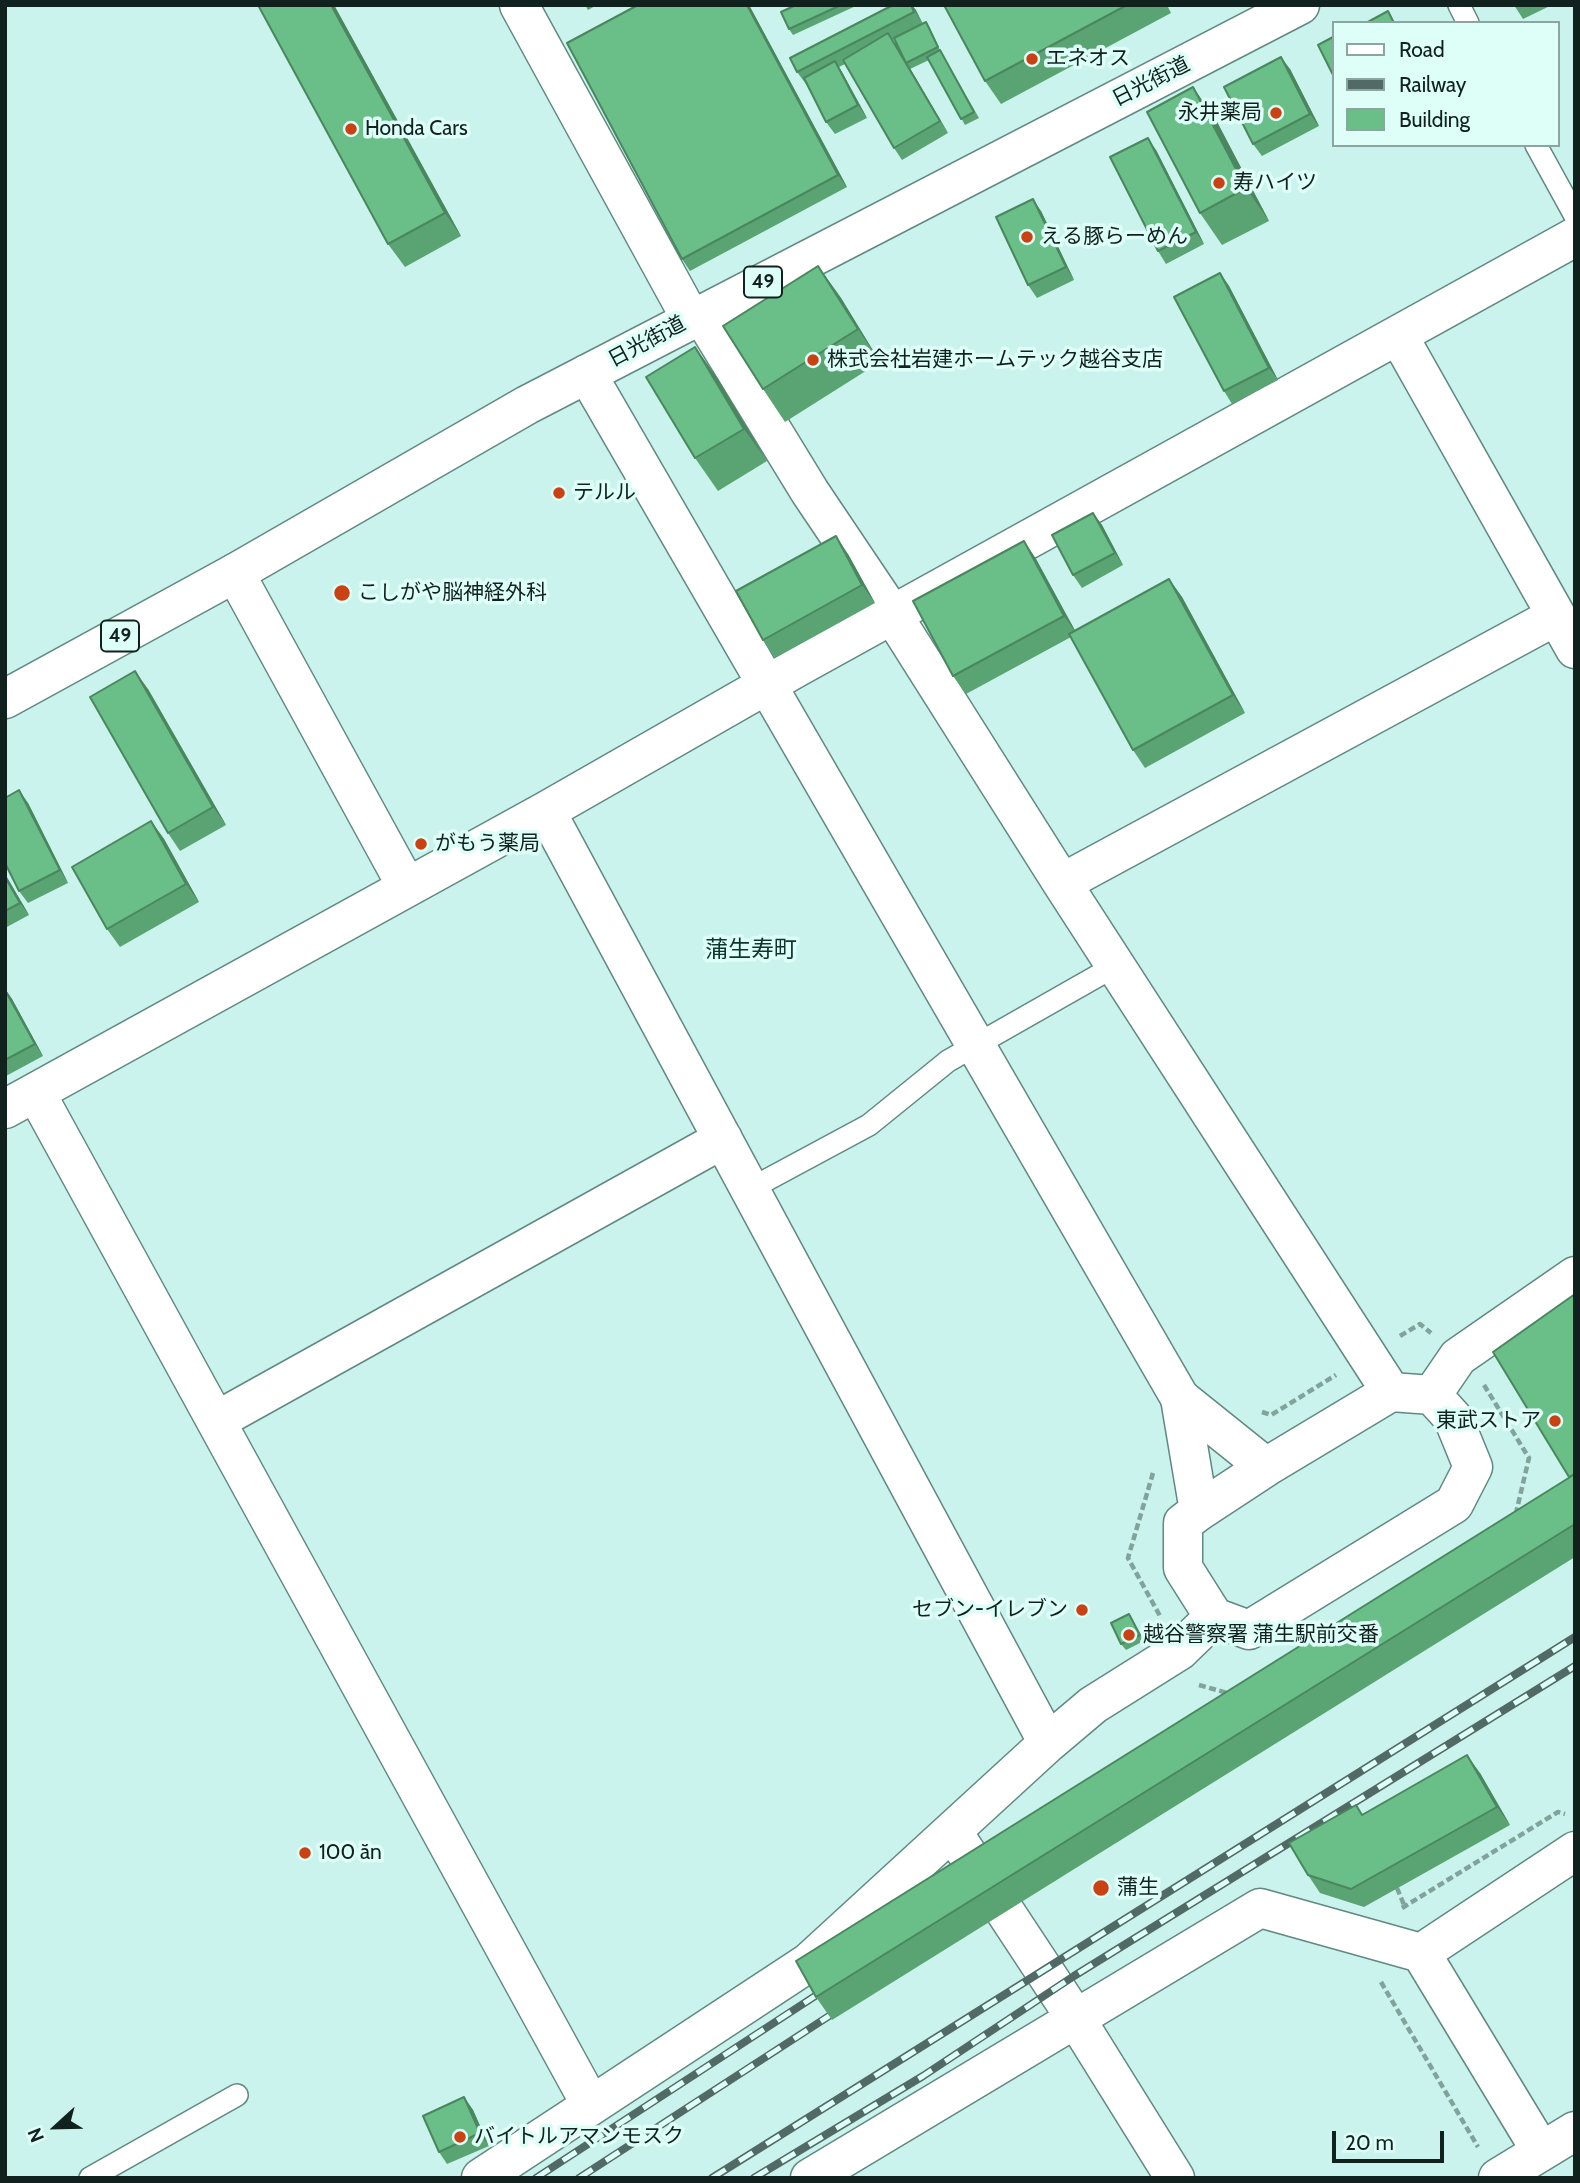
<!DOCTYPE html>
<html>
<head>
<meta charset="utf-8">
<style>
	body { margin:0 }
	#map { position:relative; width:1580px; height:2183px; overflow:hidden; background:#c9f3ec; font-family:Cabin,sans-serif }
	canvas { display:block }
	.frame { position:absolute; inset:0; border:7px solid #11211e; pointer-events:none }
	.legend { position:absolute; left:1332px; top:21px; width:228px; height:126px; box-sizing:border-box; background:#ddfff8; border:2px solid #8ba6a1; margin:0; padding:9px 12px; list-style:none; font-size:21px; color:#11211e }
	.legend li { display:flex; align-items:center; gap:14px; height:35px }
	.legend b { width:35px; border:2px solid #8ba6a1 }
	.north { position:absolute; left:21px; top:2092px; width:70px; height:70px; -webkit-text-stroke:5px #ddfff8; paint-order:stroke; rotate:248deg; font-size:19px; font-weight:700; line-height:28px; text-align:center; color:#11211e }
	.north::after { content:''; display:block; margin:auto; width:24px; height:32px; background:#11211e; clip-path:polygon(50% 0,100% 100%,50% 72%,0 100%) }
	.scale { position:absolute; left:1332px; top:2131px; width:112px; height:32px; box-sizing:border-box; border:4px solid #11211e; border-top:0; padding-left:9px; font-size:21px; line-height:24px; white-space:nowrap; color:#11211e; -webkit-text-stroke:5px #ddfff8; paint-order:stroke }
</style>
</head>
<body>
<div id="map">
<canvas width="1580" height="2183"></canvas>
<div class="frame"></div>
<ul class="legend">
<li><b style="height:9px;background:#fff"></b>Road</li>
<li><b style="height:9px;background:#516a66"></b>Railway</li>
<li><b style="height:19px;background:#69bf87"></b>Building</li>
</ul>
<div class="north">N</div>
<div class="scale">20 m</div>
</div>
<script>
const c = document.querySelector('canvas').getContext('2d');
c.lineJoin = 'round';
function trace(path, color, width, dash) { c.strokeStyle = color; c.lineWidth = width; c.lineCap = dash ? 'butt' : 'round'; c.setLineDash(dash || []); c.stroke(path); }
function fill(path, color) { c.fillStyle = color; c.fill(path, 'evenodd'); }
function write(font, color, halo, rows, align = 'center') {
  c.font = font + ' Cabin,"Noto Sans JP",sans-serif'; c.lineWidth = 7; c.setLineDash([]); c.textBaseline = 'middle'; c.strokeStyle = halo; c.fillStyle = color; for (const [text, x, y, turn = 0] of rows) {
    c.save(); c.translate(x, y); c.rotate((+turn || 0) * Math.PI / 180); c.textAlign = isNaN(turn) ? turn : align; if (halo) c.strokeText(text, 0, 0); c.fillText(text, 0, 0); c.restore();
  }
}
const path = new Path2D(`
	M1400 1336 1420 1324 1431 1333
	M1484 1385 1529 1458 1516 1513
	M1262 1412 1271 1415 1336 1375
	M1153 1473 1128 1558 1160 1616
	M1199 1685 1231 1694
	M1397 1888 1404 1905
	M1402 1908 1558 1812 1565 1814
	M1381 1982 1478 2147`);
const service = new Path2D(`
	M1459 5 1468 23
	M1536 145 1575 216
	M750 1189 869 1125 948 1061 1115 966
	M90 2178 237 2095`);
const minor = new Path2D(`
	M519 5 691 319
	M701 314 810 492 892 614 1062 883 1391 1392
	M1398 335 1575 649
	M235 573 407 887
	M546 811 1048 1743
	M1062 883 1556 616
	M36 1093 591 2105
	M5 1109 546 811 796 668 1575 237
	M1391 1392 1432 1395 1453 1418 1473 1467 1454 1504 1249 1630 1214 1617 1183 1568V1523L1199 1511 1180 1398 1266 1467Z
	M1432 1395 1458 1357 1575 1276
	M216 1421 723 1139
	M1199 1511 1266 1467
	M952 1831 1076 2019 1175 2178
	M1541 2151 1421 1953 1575 1851
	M481 2178 808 1963 1048 1743 1093 1705 1179 1651 1214 1617
	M810 2178 1260 1908 1421 1953`);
const tertiary = new Path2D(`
	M587 374 1180 1398
	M1498 2178 1575 2131`);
const primary = new Path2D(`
	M5 699 235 573 527 405 1300 5`);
const rail = new Path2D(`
	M536 2178 832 1985
	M579 2178 846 2005
	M712 2178 1575 1637
	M754 2178 923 2076 1074 1976 1575 1666`);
const wall = new Path2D(`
	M258 5H334L461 236 405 267 388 244Z
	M585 5H597L588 10Z
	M638 5H749L847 187 690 271 682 259Z
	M796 5H858L793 35 789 29Z
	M890 5H912L923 24 926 22 930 28 940 50 979 118 965 125 929 60 910 69 948 133 902 160 894 148 845 64 839 67 843 74 867 118 835 134 826 122 806 84 797 72 891 6ZM894 39 901 53 893 40Z
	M944 5H1167L1171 13 1001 104 985 81Z
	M1514 5H1552L1523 19Z
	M1290 69 1319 126 1262 156 1253 144Z
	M1216 120 1269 221 1222 245 1200 213Z
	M1156 150 1204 244 1166 264 1158 251Z
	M1041 211 1074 280 1037 298 1028 285Z
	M818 266 841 298 880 362 785 422 763 389Z
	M1220 273 1229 286 1278 380 1232 404 1224 391Z
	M695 347 718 379 767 461 718 491 695 458Z
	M1093 513 1102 525 1123 565 1082 588 1073 575Z
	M1024 541 1036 559 1075 631 1169 579 1182 597 1245 713 1145 768 1133 750 1071 637 966 694 953 676Z
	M848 554 875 603 775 658 763 640Z
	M148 689 226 825 180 851 168 833Z
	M28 803 68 883 28 903 19 891Z
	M151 821 164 839 199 902 120 947 107 929Z
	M5 874 29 915 5 928Z
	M5 989 12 999 43 1056 6 1076 5 1074Z
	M1575 1294V1557L832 2020 816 1997 1569 1477Z
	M1129 1614 1144 1641 1126 1650 1121 1644Z
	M1480 1773 1510 1825 1364 1907 1320 1893 1308 1875 1363 1814Z
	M464 2097 473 2110 489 2146 447 2164 439 2152Z`);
const shadedWall = new Path2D(`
	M331 5H334L461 236 445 213Z
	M747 5H749L847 187 838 175Z
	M911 5H912L916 10 923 24Z
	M888 33 897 46 948 133 940 121Z
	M1281 57 1290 69 1319 126 1310 114Z
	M835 61 843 74 867 118 858 105Z
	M1193 87 1216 120 1269 221 1246 188Z
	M1148 138 1156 150 1204 244 1196 232Z
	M1033 199 1041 211 1074 280 1066 267Z
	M818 266 841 298 880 362 858 329Z
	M1220 273 1229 286 1278 380 1269 368Z
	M695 347 718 379 767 461 744 429Z
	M1093 513 1102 525 1123 565 1115 553Z
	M836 536 848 554 875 603 862 585Z
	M1024 541 1036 559 1077 634 1064 616Z
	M1169 579 1182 597 1245 713 1233 695Z
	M135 671 148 689 226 825 213 807Z
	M19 790 28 803 68 883 60 870Z
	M151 821 164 839 199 902 186 884Z
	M5 874 29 915 20 903 5 877Z
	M5 989 12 999 43 1056 35 1044Z
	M1467 1755 1480 1773 1510 1825 1497 1807Z
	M464 2097 473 2110 489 2146 480 2133Z`);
const building = new Path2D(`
	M258 5H331L445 213 388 244Z
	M638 5H747L838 175 682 259 567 43Z
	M796 5H841L789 29 781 12Z
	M893 5H911L914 12 797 72 790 58Z
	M944 5H1127L985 81Z
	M1388 11 1394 23H1366Z
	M926 22 938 47 906 63 894 38Z
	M888 33 940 121 894 148 843 60Z
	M1333 37V75L1318 45Z
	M940 50 974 112 961 119 927 57Z
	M1281 57 1310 114 1253 144 1224 87Z
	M835 61 858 105 826 122 804 78Z
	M1193 87 1246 188 1200 213 1147 112Z
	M1148 138 1196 232 1158 251 1110 157Z
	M1033 199 1066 267 1028 285 996 217Z
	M818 266 858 329 763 389 723 326Z
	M1220 273 1269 368 1224 391 1174 297Z
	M695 347 744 429 695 458 646 377Z
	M1093 513 1115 553 1073 575 1052 535Z
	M836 536 862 585 763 640 736 591Z
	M1024 541 1064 616 953 676 913 601Z
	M1169 579 1233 695 1133 750 1069 634Z
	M135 671 213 807 168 833 90 697Z
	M19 790 60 870 19 891 5 863V798Z
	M151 821 186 884 107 929 72 867Z
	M5 877 20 903 5 911Z
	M5 990 35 1044 5 1060Z
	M1575 1294V1474L1569 1477 1493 1352Z
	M1575 1474V1524L816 1997 796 1961Z
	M1129 1614 1140 1635 1121 1644 1111 1623Z
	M1467 1755 1497 1807 1351 1889 1308 1875 1289 1843 1356 1805 1362 1815Z
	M464 2097 480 2133 439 2152 423 2116Z`);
const markers = [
	[1032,59,7,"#ca4213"],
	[1276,113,7,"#ca4213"],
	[351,129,7,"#ca4213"],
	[1219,183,7,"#ca4213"],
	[1027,237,7,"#ca4213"],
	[813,360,7,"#ca4213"],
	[559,493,7,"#ca4213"],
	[342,593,9,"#ca4213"],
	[421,844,7,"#ca4213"],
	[1555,1421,7,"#ca4213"],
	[1082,1610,7,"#ca4213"],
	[1129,1635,7,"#ca4213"],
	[305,1853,7,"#ca4213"],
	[1101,1888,9,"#ca4213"],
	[460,2137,7,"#ca4213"]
];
const shields = [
	[763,282,38],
	[120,636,38]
];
const shieldNames = [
	["49",763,282],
	["49",120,636]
];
const poiNames = [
	["エネオス",1046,59],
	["永井薬局",1262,113,"right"],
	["Honda Cars",365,129],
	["寿ハイツ",1233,183],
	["える豚らーめん",1041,237],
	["株式会社岩建ホームテック越谷支店",827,360],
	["テルル",573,493],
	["こしがや脳神経外科",358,593],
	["がもう薬局",435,844],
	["東武ストア",1541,1421,"right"],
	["セブン-イレブン",1068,1610,"right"],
	["越谷警察署 蒲生駅前交番",1143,1635],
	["100 ăn",319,1853],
	["蒲生",1117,1888],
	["バイトルアマンモスク",474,2137]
];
const streetNames = [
	["日光街道",1151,82,-27],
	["日光街道",647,342,-28]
];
const neighbourhoodNames = [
	["蒲生寿町",751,950]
];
trace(service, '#618882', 24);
trace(minor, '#618882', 41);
trace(tertiary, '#618882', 41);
trace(primary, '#618882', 41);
trace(path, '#82a29c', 4.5, [7, 3.5]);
trace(service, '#fff', 21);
trace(minor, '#fff', 38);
trace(tertiary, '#fff', 38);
trace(primary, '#fff', 38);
trace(rail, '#516a66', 8);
trace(rail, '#ddfff8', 5, [16]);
fill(wall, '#5aa474');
fill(shadedWall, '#4a865e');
fill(building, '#69bf87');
trace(building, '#4a865e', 2);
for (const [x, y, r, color] of markers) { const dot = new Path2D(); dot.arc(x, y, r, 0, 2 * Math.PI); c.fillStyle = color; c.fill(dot); trace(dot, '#ddfff8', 2.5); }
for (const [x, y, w] of shields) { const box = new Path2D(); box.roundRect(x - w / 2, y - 15.5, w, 31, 5); c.fillStyle = '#ddfff8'; c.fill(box); trace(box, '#11211e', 2); }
write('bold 19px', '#11211e', null, shieldNames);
write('21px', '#11211e', '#ddfff8', poiNames, 'left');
write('21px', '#11211e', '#ddfff8', streetNames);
write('23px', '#0e3530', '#ddfff8', neighbourhoodNames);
</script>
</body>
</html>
